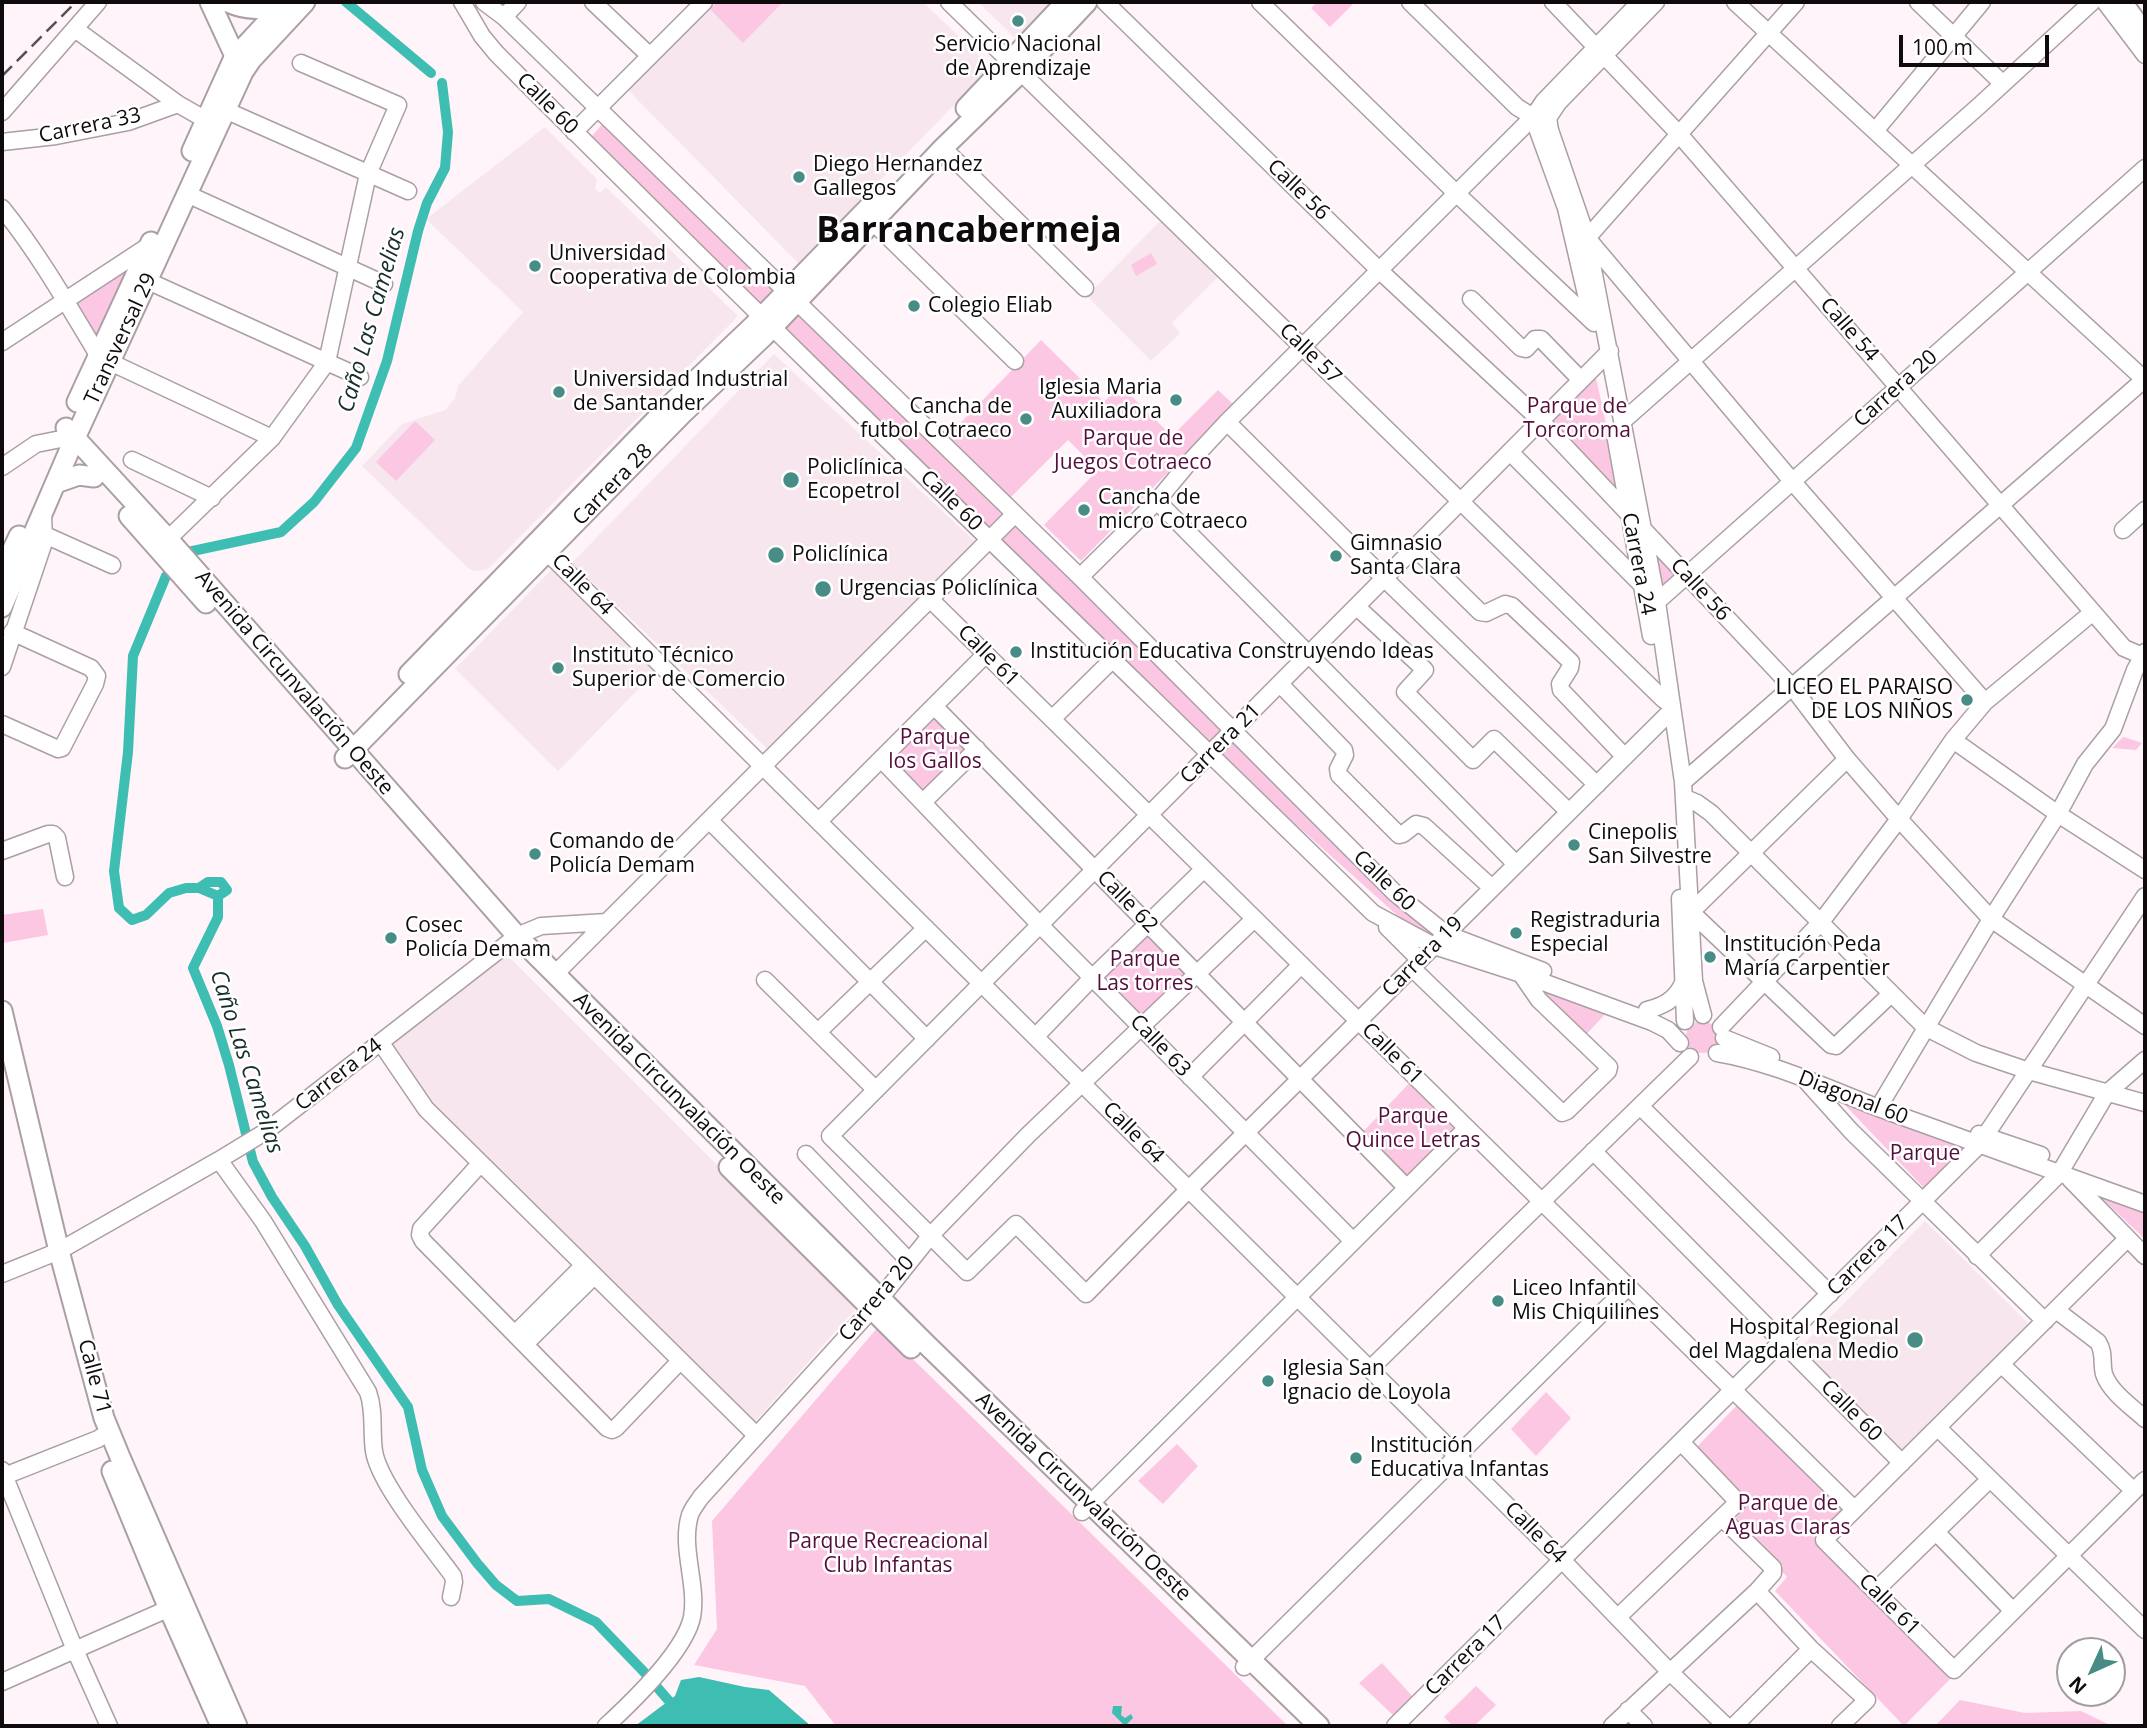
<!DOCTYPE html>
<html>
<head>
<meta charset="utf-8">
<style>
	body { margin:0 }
	#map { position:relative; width:2147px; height:1728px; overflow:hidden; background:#fff4f9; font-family:"Open Sans",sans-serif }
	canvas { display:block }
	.frame { position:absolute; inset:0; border:4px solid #0f0b0d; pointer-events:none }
	.north { position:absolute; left:2056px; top:1637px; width:70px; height:70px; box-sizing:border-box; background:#fff; border:2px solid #9f9d9e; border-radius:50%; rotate:225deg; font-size:19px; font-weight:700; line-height:28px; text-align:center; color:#0f0b0d }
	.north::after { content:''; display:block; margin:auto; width:24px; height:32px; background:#478d86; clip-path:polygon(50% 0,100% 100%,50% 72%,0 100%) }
	.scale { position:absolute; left:1899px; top:35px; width:150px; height:32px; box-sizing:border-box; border:4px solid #0f0b0d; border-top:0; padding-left:9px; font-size:21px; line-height:24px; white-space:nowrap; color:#0f0b0d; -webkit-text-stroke:5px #fff; paint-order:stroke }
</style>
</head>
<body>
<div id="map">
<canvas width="2147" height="1728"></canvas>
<div class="frame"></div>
<div class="north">N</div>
<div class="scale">100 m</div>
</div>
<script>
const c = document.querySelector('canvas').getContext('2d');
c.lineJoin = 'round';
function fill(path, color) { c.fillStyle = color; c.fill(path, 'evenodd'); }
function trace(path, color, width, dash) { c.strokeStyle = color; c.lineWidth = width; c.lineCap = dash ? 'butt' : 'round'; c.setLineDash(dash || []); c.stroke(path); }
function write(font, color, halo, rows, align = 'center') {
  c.font = font + ' "Open Sans",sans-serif'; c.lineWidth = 5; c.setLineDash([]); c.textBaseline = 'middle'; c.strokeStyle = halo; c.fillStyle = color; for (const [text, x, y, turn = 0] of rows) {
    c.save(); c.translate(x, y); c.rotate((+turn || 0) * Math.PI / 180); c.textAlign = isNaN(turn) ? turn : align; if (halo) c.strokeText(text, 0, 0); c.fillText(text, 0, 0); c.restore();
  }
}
const built = new Path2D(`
	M712 2H923L991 67 799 264 628 90Z
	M978 2H1056L1018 41Z
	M545 127 597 179 595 188 600 193 606 187 738 316 489 568 484 570 474 571 468 568 362 466 402 424 445 410 455 398 458 386 523 312 426 219Z
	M1161 220 1217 278 1172 323 1180 333 1151 361 1087 296Z
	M774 354 981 547 773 754 572 563Z
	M557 564 660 667 558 771 455 669Z
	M506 954 858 1306 752 1425 428 1103 389 1047Z
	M1925 1221 2033 1328 1905 1458 1796 1352Z`);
const green = new Path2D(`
	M717 2H783L743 43 710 9Z
	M1318 2H1355L1330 27 1311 8Z
	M604 122 1368 870 1431 935 1399 917 1214 751 587 142Z
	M1151 253 1157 264 1136 276 1131 265Z
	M137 260 97 344 75 303Z
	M1041 340 1104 402 1120 385 1172 436 1218 390 1234 405 1081 561 1044 525 1098 470 1068 440 1010 498 947 437Z
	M1593 364 1622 497 1539 420Z
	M415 421 435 440 396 481 376 462Z
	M1653 545 1680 573 1659 595Z
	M935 713 972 751 923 798 887 761Z
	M2123 737H2124L2142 743 2136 750 2112 748Z
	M43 909 48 935 3 943 2 915Z
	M1146 927 1191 970 1143 1018 1100 975Z
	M1548 993H1553L1608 1011 1581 1040 1545 996Z
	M1686 1037a16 16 0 1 1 32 0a16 16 0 1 1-32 0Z
	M1415 1077 1465 1127 1410 1182 1362 1133Z
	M1843 1103 1966 1145 1925 1189Z
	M2094 1191 2145 1209V1239Z
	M879 1326 1288 1726H836L805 1686 694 1665 717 1629 712 1521Z
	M1546 1392 1571 1418 1536 1456 1511 1429Z
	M1740 1402 1850 1516 1818 1547 1958 1671 1904 1726 1775 1591 1787 1577 1735 1519 1747 1505 1694 1450Z
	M1177 1444 1198 1466 1163 1504 1138 1481Z
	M1382 1663 1413 1697 1394 1716 1359 1683Z
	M1476 1686 1496 1705 1474 1726H1453L1444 1717Z
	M1960 1700 2025 1713 2081 1711 2112 1726H1935Z`);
const water = new Path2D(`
	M699 1677 745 1687 769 1690 811 1726H635L675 1696 681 1680Z
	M1113 1706H1122L1121 1715 1125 1718 1131 1714 1133 1718 1125 1726 1112 1713Z`);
const canal = new Path2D(`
	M346 2 431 73
	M188 552 281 532 314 502 356 448 387 361 418 231 427 203 445 168 448 132 442 83
	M166 576 133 656 128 752 114 871 119 908 132 920 146 915 169 893 186 888H199L218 896V917L193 968 217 1026 229 1065 253 1162 272 1197 305 1246 338 1305 408 1407 422 1470 442 1516 477 1563 496 1585 517 1601 549 1599 596 1622 644 1672 669 1701
	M199 888 208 882H221L227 890 218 896`);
const minor = new Path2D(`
	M462 2 482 36 496 53C785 343 1080 627 1373 913L1434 946 1521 974 1652 1022 1668 1030 1680 1043
	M484 2 504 17 1080 577 1395 893 1446 934 1543 971
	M593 2 650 56
	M949 2 1663 699 1672 705
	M1105 2 1379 270 1541 421 1793 688 1847 759 1899 819 1991 919 2145 1026
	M1260 2 1456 193 1594 323
	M1410 2 1517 107 1533 117 1542 118
	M1553 2 1679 134 2124 648 2145 657
	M1656 2 1558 103 1548 118 1550 130 1587 238 1657 602 1683 782 1694 981 1703 1015
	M1735 2 2145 380
	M1796 2 1587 238 1792 481 1985 702
	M1918 2 2003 84
	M2105 2 2145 55
	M504 17 518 2
	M75 29 178 104 206 120
	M225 110 408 191
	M2 112 98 2
	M1533 117 1566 208 1592 320
	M1875 131 1982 2
	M574 132 704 2
	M2 142 56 136 128 122 178 104
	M943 148 1085 288
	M187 194 384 284
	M2 208C39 254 68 305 98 355
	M873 222 1015 361
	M148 281 360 377
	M1471 299 1521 348 1526 349 1535 339H1541L1581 380
	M2 342 150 245
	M1610 351 830 1136 967 1272 1016 1224 1086 1294 1189 1189 1672 710
	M110 362 272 438
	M1623 421 1980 105 2092 2
	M1227 422 1385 579 1597 785
	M1615 434 1651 636
	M1510 452 1641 584
	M132 460 212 498
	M2 467 36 444 61 439
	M1157 501 1516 864
	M2123 530 2145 510
	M45 535 112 565
	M168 539 272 438 327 362 368 174 398 105 301 63
	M540 545 1562 1560 1670 1672 1726 1726
	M1415 548 1480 612 1486 613 1505 604 1512 606 1571 662 1570 668 1560 684 1561 690 1625 757
	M1080 577 1157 501 1186 466 1227 422 1533 117 1544 101 1640 2
	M931 600 1854 1509
	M1357 607 1425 670 1405 692 1473 760 1494 739 1569 812
	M1650 608 2145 168
	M2 667 44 542 43 514
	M1280 684 1344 750 1345 755 1338 769 1339 775 1399 835 1403 834 1416 824 1424 826 1492 888
	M934 706 1407 1188
	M1052 719 1113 659
	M2 724 58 749 62 748 95 684 97 676 91 668 12 632
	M1953 740 2058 814 2145 870
	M881 759C934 814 986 869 1039 924 1143 1030 1249 1135 1353 1241
	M1847 759 1691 912 1831 1045 1836 1046 1891 994
	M1683 782 2145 379
	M1685 798 1697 803 1711 813 1925 1027 1976 1053 2029 1071 2145 1103
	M923 802 977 749
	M709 820 927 1039
	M819 821 986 654
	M2 851 48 834H53L57 838 65 877
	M1680 898 1685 1021
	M1387 927 1420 960
	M1412 968 1562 1113 1567 1111 1608 1071 1609 1067 1539 1000 1521 974
	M555 974 1015 514
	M765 980 876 1090
	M1647 1010C1663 1006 1675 1000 1682 985
	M1721 1027 1821 922 1899 819 1953 740 1985 702 2093 612
	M818 1032 926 928
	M1036 1036 1093 977 1204 869
	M1724 1038 1771 1057
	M381 1043 426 1109 756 1435
	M1717 1053C1773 1062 1831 1090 1884 1110 1971 1142 2058 1173 2145 1204
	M1190 1077 1301 965
	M1807 1082 1851 1131 2045 1321
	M1883 1100 1991 919 2058 814 2085 764 2113 729 2135 670 2145 652
	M1640 1106 1830 1294
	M1979 1134 2041 1155
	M1593 1151 1902 1463
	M806 1154 909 1261
	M219 1160 263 1221 368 1392C375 1411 371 1431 374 1451 379 1484 432 1547 453 1576L454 1582 451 1597
	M480 1164 421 1229 420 1235 423 1241 607 1428 612 1430 616 1428 680 1361
	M2070 1179 2145 1256
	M2127 1239 1824 1540 1954 1670 2145 1480
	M1977 1256 2059 1174 2107 1093 2145 1060
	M2 1274 59 1251 219 1160 265 1132 517 936 541 926 607 922
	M2056 1310 2098 1342C2105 1353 2101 1362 2104 1374 2110 1392 2132 1407 2145 1419
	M515 1334 583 1266
	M525 1344 594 1276
	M2002 1365 2134 1491
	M1370 1369 1690 1057
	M1938 1428 2145 1630
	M2 1470 75 1650 109 1726
	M2 1477 98 1439 109 1432
	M1082 1512 1467 1128
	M1936 1532 2013 1611
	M1757 1591 1811 1649 1867 1700 1840 1726
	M1875 1591 1990 1479
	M1618 1617 1738 1502 1681 1442
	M1244 1667 1628 1287
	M2 1682 179 1604
	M1628 1710 1644 1726
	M606 1726C632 1702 685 1651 692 1617 698 1584 680 1548 690 1515 692 1509 697 1503 701 1497L871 1310 931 1235 1028 1135 1249 924
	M1395 1726 1979 1145 2145 896
	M1612 1726 1757 1591 1773 1573V1568L1722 1518
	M1734 1726 1811 1649`);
const major = new Path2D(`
	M210 2 240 67
	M228 2C247 11 266 10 285 2
	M2122 2 2145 34
	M966 108 1066 2
	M192 151 234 58 286 2
	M77 402 151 242
	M66 428 168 539 517 936 925 1343 1319 1726
	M56 483 79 475 94 477
	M129 516 206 603
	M2 573 19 536
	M2 607 70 449 243 72 251 60 305 2
	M409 674 672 403 753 326 879 197
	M345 758 682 414 764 336 943 148 1021 72 1087 2
	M2 1011 59 1251 104 1418 120 1457 237 1726
	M729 1167 911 1348
	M112 1471 169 1609 221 1726`);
const rail = new Path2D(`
	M2 76 76 2`);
const markers = [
	[1018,21,7,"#478d86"],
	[799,177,7,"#478d86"],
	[535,266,7,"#478d86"],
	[914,306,7,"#478d86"],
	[559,392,7,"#478d86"],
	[1176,400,7,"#478d86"],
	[1026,419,7,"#478d86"],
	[791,480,9,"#478d86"],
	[1084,510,7,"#478d86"],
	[776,555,9,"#478d86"],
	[1336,556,7,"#478d86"],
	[823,589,9,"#478d86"],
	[1016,652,7,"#478d86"],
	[558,668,7,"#478d86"],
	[1967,700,7,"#478d86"],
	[1574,845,7,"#478d86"],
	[535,854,7,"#478d86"],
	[1516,933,7,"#478d86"],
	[391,938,7,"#478d86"],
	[1710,957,7,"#478d86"],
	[1498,1301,7,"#478d86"],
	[1915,1340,9,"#478d86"],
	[1268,1381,7,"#478d86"],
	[1356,1458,7,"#478d86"]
];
const poiNames = [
	["Servicio Nacional",1018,45,"center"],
	["de Aprendizaje",1018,69,"center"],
	["Diego Hernandez",813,165],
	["Gallegos",813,189],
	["Universidad",549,254],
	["Cooperativa de Colombia",549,278],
	["Colegio Eliab",928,306],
	["Universidad Industrial",573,380],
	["de Santander",573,404],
	["Iglesia Maria",1162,388,"right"],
	["Auxiliadora",1162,412,"right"],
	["Cancha de",1012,407,"right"],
	["futbol Cotraeco",1012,431,"right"],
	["Policlínica",807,468],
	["Ecopetrol",807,492],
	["Cancha de",1098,498],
	["micro Cotraeco",1098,522],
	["Gimnasio",1350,544],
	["Santa Clara",1350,568],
	["Policlínica",792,555],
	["Urgencias Policlínica",839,589],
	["Institución Educativa Construyendo Ideas",1030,652],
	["Instituto Técnico",572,656],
	["Superior de Comercio",572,680],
	["LICEO EL PARAISO",1953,688,"right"],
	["DE LOS NIÑOS",1953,712,"right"],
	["Cinepolis",1588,833],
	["San Silvestre",1588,857],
	["Comando de",549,842],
	["Policía Demam",549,866],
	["Registraduria",1530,921],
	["Especial",1530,945],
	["Cosec",405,926],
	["Policía Demam",405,950],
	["Institución Peda",1724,945],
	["María Carpentier",1724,969],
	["Liceo Infantil",1512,1289],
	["Mis Chiquilines",1512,1313],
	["Hospital Regional",1899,1328,"right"],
	["del Magdalena Medio",1899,1352,"right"],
	["Iglesia San",1282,1369],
	["Ignacio de Loyola",1282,1393],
	["Institución",1370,1446],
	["Educativa Infantas",1370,1470]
];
const streetNames = [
	["Calle 60",547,104,45],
	["Carrera 33",90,126,-12],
	["Calle 56",1298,190,44],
	["Calle 54",1849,330,49],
	["Transversal 29",121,339,-65],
	["Calle 57",1310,354,44],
	["Carrera 20",1896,389,-42],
	["Carrera 28",613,485,-46],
	["Calle 60",951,501,44],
	["Carrera 24",1638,564,79],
	["Calle 64",582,585,45],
	["Calle 56",1700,590,47],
	["Calle 61",988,656,45],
	["Avenida Circunvalación Oeste",294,683,49],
	["Carrera 21",1221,744,-45],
	["Calle 60",1384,881,44],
	["Calle 62",1127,902,46],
	["Carrera 19",1423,957,-45],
	["Calle 63",1160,1046,46],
	["Calle 61",1392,1054,45],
	["Carrera 24",339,1075,-38],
	["Diagonal 60",1853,1098,21],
	["Avenida Circunvalación Oeste",679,1099,45],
	["Calle 64",1133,1133,45],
	["Carrera 17",1868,1256,-45],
	["Carrera 20",877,1299,-50],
	["Calle 71",94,1377,75],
	["Calle 60",1851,1411,45],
	["Avenida Circunvalación Oeste",1083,1497,44],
	["Calle 64",1535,1533,45],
	["Calle 61",1889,1605,45],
	["Carrera 17",1466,1656,-45]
];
const parkNames = [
	["Parque de",1577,407],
	["Torcoroma",1577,431],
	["Parque de",1133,439],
	["Juegos Cotraeco",1133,463],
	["Parque",935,738],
	["los Gallos",935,762],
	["Parque",1145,960],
	["Las torres",1145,984],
	["Parque",1413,1117],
	["Quince Letras",1413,1141],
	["Parque",1925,1154],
	["Parque de",1788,1504],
	["Aguas Claras",1788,1528],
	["Parque Recreacional",888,1542],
	["Club Infantas",888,1566]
];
const waterNames = [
	["Caño Las Camelias",372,320,-74],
	["Caño Las Camelias",246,1062,72]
];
const townNames = [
	["Barrancabermeja",969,232]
];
fill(built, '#f7e6ee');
fill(green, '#fcc7e3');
fill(water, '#3ebeb2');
trace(canal, '#3ebeb2', 10);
trace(minor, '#a99fa4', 19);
trace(major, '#a99fa4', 23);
trace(minor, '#fff', 16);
trace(major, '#fff', 19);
trace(rail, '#575053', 2.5, [14, 7]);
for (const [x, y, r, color] of markers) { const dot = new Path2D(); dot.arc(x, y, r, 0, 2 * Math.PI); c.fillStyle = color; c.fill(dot); trace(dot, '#fff', 2.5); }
write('21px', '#0f0b0d', '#fff', poiNames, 'left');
write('21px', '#0f0b0d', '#fff', streetNames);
write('21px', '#540e3c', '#fff', parkNames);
write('italic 23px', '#182e2b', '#fff', waterNames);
write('bold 35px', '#0f0b0d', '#fff', townNames);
</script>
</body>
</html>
